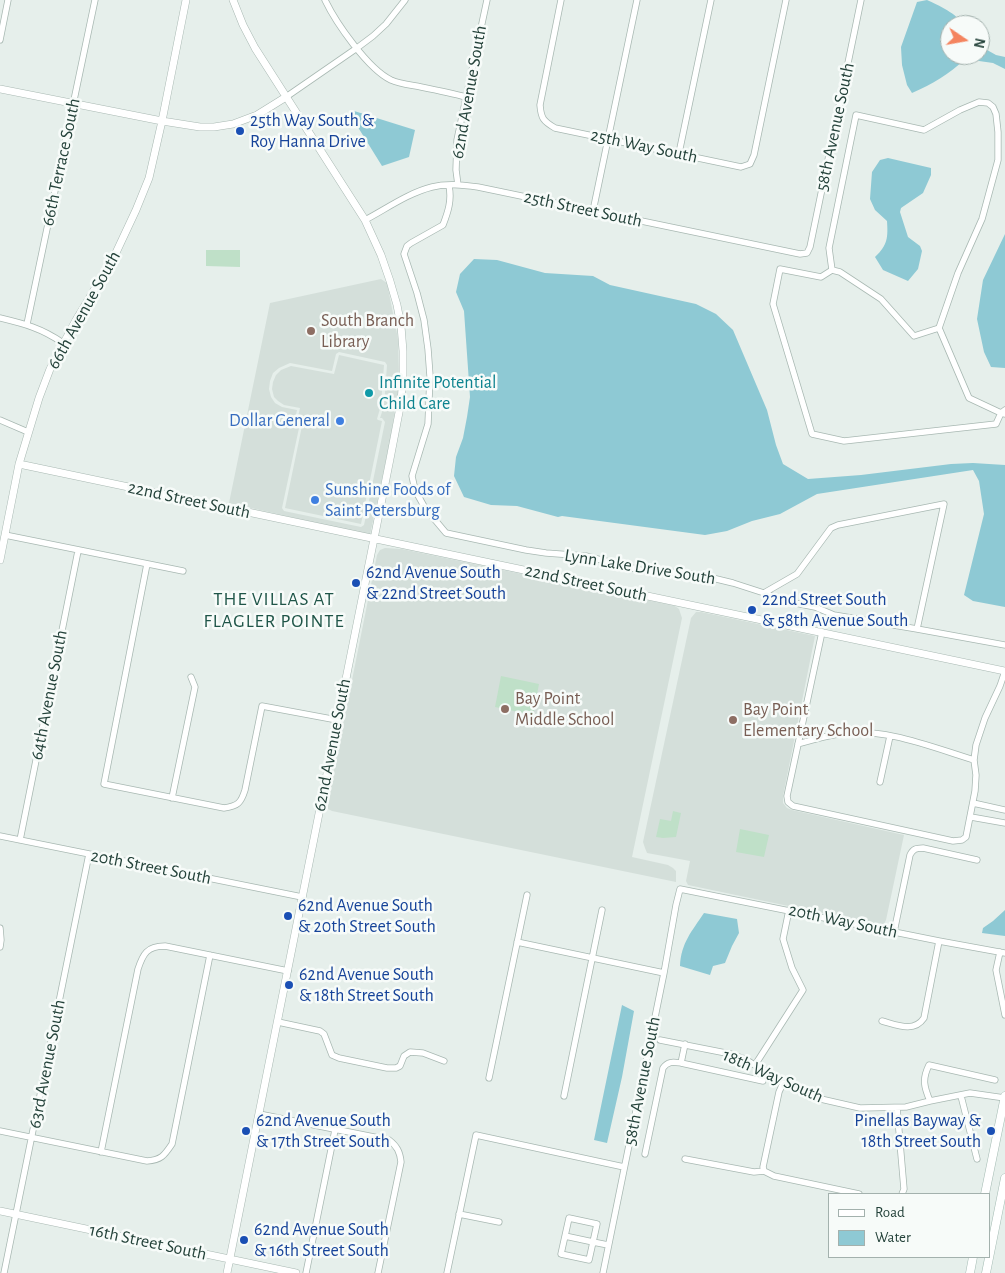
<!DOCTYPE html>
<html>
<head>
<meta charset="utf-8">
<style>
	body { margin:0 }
	#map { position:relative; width:1005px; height:1273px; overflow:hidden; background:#e6efeb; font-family:"Alegreya Sans",sans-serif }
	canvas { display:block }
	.legend { position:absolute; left:828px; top:1193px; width:162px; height:65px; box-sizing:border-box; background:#f7fbf9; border:1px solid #a3b1ad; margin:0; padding:6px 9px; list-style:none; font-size:15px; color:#24423a }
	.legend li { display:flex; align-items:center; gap:10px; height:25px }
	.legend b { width:25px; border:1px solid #a3b1ad }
	.north { position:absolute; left:940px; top:15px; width:50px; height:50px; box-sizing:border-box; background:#f7fbf9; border:1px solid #a3b1ad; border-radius:50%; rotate:102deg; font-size:14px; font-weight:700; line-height:20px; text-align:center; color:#24423a }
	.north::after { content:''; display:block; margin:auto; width:18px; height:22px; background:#f4845f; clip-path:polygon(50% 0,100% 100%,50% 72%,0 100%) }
</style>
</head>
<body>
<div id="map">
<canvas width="1005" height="1273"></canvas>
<ul class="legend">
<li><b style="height:6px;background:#fff"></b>Road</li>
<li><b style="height:14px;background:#8ec9d4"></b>Water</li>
</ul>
<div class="north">N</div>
</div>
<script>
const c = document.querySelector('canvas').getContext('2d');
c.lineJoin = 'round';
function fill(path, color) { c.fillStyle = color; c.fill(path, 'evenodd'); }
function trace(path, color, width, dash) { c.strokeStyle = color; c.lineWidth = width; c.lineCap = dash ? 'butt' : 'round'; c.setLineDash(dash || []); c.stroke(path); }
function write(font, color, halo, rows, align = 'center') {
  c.font = font + ' "Alegreya Sans",sans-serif'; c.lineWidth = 5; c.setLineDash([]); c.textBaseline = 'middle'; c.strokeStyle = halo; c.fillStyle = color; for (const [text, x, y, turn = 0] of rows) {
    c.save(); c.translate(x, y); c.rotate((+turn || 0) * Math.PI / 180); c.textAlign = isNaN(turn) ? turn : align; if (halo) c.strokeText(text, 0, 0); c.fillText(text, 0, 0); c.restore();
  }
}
const built = new Path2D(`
	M381 279 387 283 398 339 399 375 398 391 390 441 370 535 229 503 270 303ZM339 352 385 362 387 365 384 406 380 418H382L385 422 364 525 361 527 284 511 282 508 299 428 296 427 294 424 297 410 282 407 275 403 271 397 269 389 270 381 273 373 279 368 290 363 332 371 336 354Z
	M339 355 384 365 381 405 377 419 378 420 382 421 361 524 285 508 302 426 296 425 300 408 284 405 278 401 274 397 272 389 273 382 276 375 281 370 291 366 334 374Z
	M385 548 402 549 675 606 679 609 682 618 632 857 668 865 673 868 676 871V882L332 811 328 809V800L377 555 380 550Z
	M696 612H701L815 636 783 796V803L787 808 792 810 904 835 886 920 884 924 879 925 688 885 686 881 690 861 647 853 645 848 643 842 691 618Z`);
const green = new Path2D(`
	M206 250H240V267L206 266Z
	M501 676 539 684 533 715 495 707Z
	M673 811 681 813 676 837 663 838 656 837 660 819 671 821Z
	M740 829 769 835 764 857 736 852Z`);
const water = new Path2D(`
	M927 0C938 5 958 14 963 25H950V55H980V46L996 55 1005 57V69L993 63 965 59C949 74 933 84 912 93L907 85 902 65 901 47 917 2Z
	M351 110 415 130 409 157 382 166 351 116Z
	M888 158 931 168V175L923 193 901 208 900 212 908 237 920 246 922 251 918 269 908 281 883 270 875 257C888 245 888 237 887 221L875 210 870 199 872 172 880 160Z
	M1005 234V368L991 367 984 352 977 319 983 280Z
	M474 259 497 260 545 273 593 276 610 285 696 304 716 314 733 330 767 410 776 445 783 464 808 479 861 475 951 464 973 463 1005 465V607L973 601 964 595 984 514 979 481 973 470 817 494 780 514 752 521 727 531 705 535 562 516 558 517 517 506 491 505 464 497 454 476 456 457 463 438 467 417 470 397 464 311 456 292 460 274Z
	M1005 910V936L982 933 983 928 993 921Z
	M704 913 737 919 739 933 732 946 725 963 713 966 710 975 680 966C681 943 692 931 704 913Z
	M622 1005 634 1011 622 1077 607 1143 594 1140Z`);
const minor = new Path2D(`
	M325 0C336 23 368 69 391 80 400 84 411 85 421 87 436 90 451 93 466 97
	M561 0 540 105C541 118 543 121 555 128L741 167 750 164 754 155 786 0
	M0 40 8 0
	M286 97 357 48 373 36 386 24 405 0
	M979 102 988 103 993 107 996 114 998 132V160L982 219 958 273 939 328 914 336 881 299 840 272 832 270 829 248 856 115 924 130 960 110Z
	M679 153 711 0
	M458 185 456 170 457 140 487 0
	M449 186C452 200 448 212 443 225L411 243 407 246 404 254 417 293 424 320 428 349 430 376 428 424 412 476 415 490 425 508 446 533 526 550 546 553 586 556 640 570 683 573 700 575 733 583 764 593 797 574 831 528 838 525 944 504 917 629 1005 645
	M593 211 637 0
	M365 220C386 209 408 193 432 187 447 183 463 185 478 187L800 254 807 253 810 247 861 0
	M832 270 821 277 780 269 773 304 812 434 844 441 996 424 1001 413 1005 414
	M0 318C25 324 41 328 63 343
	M27 324 95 0
	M939 328 969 398 1001 413 1005 410
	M0 420 28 432
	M5 535 183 571
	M147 564 104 784 224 808C238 806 241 803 245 790L262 706 337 720
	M764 593 785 601 815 607 834 615 917 629
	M822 632 787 796 788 802 793 806 953 841 962 840 966 837 975 791 976 775 974 760 976 745 985 718 1000 686 1005 671
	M798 744C812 740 825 736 839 734 885 727 931 747 974 760
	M880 782 890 736
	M172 798 195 687 191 677
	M973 803 1005 810
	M971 817 1005 823
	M0 836 302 897
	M20 840 78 551
	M0 928 1 940 0 947
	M894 932 910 855C913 849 916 848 923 848L977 860
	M517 942 664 973
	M1000 952 996 970 1005 1015
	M882 1021C897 1025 914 1033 924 1018L939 941
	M278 1022 320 1031 324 1034 332 1055 339 1058 387 1068H396L400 1066 404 1056 410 1052 423 1053 444 1061
	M660 1040 731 1054 745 1059 783 1083 812 1097 860 1108 906 1107 930 1101 970 1093 1005 1098
	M685 1044 681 1063 763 1081
	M755 1065 803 990 792 968 783 939 789 910
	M489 1078 527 895
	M564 1096 602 910
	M961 1096 977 1159
	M930 1101C924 1087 922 1079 929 1065L995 1080
	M897 1108 904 1189 902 1194
	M259 1114 389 1140C397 1146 400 1152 401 1162L378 1273
	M0 1131 147 1161C161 1160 164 1156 172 1144L210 955
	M101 1152 138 969C143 954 147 946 165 946L288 971
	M645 1154 663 1068C668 1061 673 1062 681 1063
	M685 1159 754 1172 764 1171 774 1176 859 1194
	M764 1171 763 1167 779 1092 783 1083
	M459 1214 499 1222
	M565 1236 593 1242 597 1224 569 1218 561 1254 589 1260 593 1242 608 1245
	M4 1273 89 854
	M306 1273 335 1130
	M447 1273 476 1135 624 1167
	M603 1273 664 973 676 905 680 889 939 941 1005 953`);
const tertiary = new Path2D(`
	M0 89 162 121 200 127H214L233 124 257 115 286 97
	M19 464 1005 671
	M0 560 19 464 39 398 50 369 76 320 114 257 136 210 149 178 162 121 186 0
	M0 1211 296 1273
	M227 1273 390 459 401 402 403 375V351L401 326 397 305 390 281 381 255 365 220 255 48 243 25 233 0`);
const secondary = new Path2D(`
	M985 1194 1005 1096
	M970 1273 973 1257
	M986 1273 1005 1178`);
const markers = [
	[240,131,5,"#1a4fb4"],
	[311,331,5,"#8d6e63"],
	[369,393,5,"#0f9aa8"],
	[340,421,5,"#3f7fe0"],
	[315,500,5,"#3f7fe0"],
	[356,583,5,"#1a4fb4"],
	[752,610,5,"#1a4fb4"],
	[505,709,5,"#8d6e63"],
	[733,720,5,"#8d6e63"],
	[288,916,5,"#1a4fb4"],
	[289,985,5,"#1a4fb4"],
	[246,1131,5,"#1a4fb4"],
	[991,1131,5,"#1a4fb4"],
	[244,1240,5,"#1a4fb4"]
];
const streetNames = [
	["62nd Avenue South",469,92,-80],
	["58th Avenue South",835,127,-78],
	["25th Way South",644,146,12],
	["66th Terrace South",61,162,-78],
	["25th Street South",583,209,12],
	["66th Avenue South",84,310,-61],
	["22nd Street South",189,500,12],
	["Lynn Lake Drive South",640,567,9],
	["22nd Street South",586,583,12],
	["64th Avenue South",49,695,-79],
	["62nd Avenue South",332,745,-79],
	["20th Street South",151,867,11],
	["20th Way South",843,921,12],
	["63rd Avenue South",47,1064,-79],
	["18th Way South",773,1076,24],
	["58th Avenue South",642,1081,-79],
	["16th Street South",148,1242,12]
];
const transitNames = [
	["25th Way South &",250,121],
	["Roy Hanna Drive",250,142],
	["62nd Avenue South",366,573],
	["& 22nd Street South",366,594],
	["22nd Street South",762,600],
	["& 58th Avenue South",762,621],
	["62nd Avenue South",298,906],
	["& 20th Street South",298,927],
	["62nd Avenue South",299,975],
	["& 18th Street South",299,996],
	["62nd Avenue South",256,1121],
	["& 17th Street South",256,1142],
	["Pinellas Bayway &",981,1121,"right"],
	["18th Street South",981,1142,"right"],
	["62nd Avenue South",254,1230],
	["& 16th Street South",254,1251]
];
const educationNames = [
	["South Branch",321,321],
	["Library",321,342],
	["Bay Point",515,699],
	["Middle School",515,720],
	["Bay Point",743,710],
	["Elementary School",743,731]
];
const cultureNames = [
	["Infinite Potential",379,383],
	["Child Care",379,404]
];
const shopNames = [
	["Dollar General",330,421],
	["Sunshine Foods of",325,490,"left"],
	["Saint Petersburg",325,511,"left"]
];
const neighbourhoodNames = [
	["THE VILLAS AT",274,599],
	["FLAGLER POINTE",274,621]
];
fill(built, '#d4dfda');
fill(green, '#bfe0c8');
fill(water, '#8ec9d4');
trace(minor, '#a8b8b2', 7);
trace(tertiary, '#a8b8b2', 8);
trace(secondary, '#a4bbb3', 9);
trace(minor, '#fff', 5.5);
trace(tertiary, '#fff', 7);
trace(secondary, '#fff', 8);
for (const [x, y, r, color] of markers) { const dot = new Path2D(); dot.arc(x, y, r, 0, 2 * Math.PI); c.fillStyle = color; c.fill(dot); trace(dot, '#f7fbf9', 2); }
write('18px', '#24423a', '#f7fbf9', streetNames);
write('18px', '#164399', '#f7fbf9', transitNames, 'left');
write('18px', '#785e54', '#f7fbf9', educationNames, 'left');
write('18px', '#0d838f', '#f7fbf9', cultureNames, 'left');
write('18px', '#366cbe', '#f7fbf9', shopNames, 'right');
c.letterSpacing = '1px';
write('19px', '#1f5548', '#f7fbf9', neighbourhoodNames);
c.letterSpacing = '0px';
</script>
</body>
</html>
